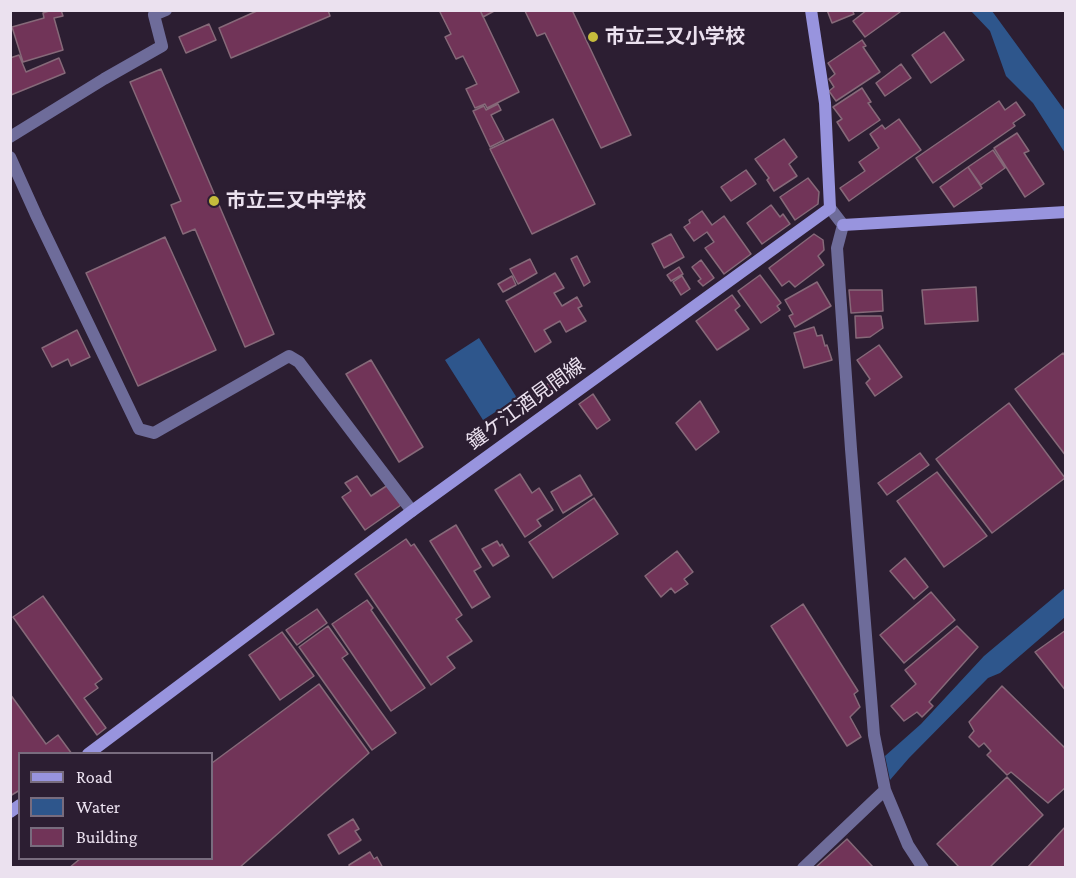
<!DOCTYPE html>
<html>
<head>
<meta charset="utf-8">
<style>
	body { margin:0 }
	#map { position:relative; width:1076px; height:878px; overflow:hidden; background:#2c1e32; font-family:"Crimson Pro",serif }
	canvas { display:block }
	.frame { position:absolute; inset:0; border:12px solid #ebe1ef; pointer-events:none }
	.legend { position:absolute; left:18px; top:752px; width:195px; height:108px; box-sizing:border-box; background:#2c1e32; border:2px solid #786c7e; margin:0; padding:8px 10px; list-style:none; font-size:18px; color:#ebe1ef }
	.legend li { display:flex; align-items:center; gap:12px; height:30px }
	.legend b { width:30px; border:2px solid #786c7e }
</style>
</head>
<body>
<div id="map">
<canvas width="1076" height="878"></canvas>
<div class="frame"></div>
<ul class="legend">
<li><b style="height:8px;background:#9894de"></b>Road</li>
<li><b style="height:16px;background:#2e568c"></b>Water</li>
<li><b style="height:16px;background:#713458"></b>Building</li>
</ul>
</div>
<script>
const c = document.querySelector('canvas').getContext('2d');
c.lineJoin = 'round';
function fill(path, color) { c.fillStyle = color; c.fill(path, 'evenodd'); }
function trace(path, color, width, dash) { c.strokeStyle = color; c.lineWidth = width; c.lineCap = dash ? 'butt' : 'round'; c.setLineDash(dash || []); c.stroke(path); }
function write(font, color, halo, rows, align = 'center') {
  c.font = font + ' "Crimson Pro","Noto Sans JP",serif'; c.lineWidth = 4.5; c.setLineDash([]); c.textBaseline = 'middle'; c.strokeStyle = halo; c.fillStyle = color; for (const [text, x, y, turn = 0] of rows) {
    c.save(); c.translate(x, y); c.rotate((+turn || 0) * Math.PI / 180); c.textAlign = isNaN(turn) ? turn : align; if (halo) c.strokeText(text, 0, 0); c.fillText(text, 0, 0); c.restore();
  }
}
const water = new Path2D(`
	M971 11H992L1065 111V153L1033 103 1006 76 990 31Z
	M479 338 517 398 483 420 445 360Z
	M1065 588V617L1000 673 988 678 909 758 890 780 885 756 921 724 984 656Z`);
const building = new Path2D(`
	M52 10H61L63 16 54 18 63 50 23 62 12 27 44 18 43 13Z
	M259 10H328L330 16 231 58 219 28Z
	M439 10H480L519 92 487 108 485 104 475 108 466 89 477 84 463 56 456 59 445 37 451 34Z
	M480 10H496L483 17Z
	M572 10 631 135 601 148 545 33 537 36 525 11Z
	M827 10H852L854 14 832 23Z
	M867 10H899L900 12 865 37 853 21Z
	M209 24 216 40 186 53 179 37Z
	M944 32 964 60 931 83 912 55Z
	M862 40 866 46 863 47 880 72 836 101 829 91 834 87 829 79 835 74 828 63Z
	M19 55 26 72 59 58 65 73 11 95 10 58Z
	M901 64 911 78 885 96 876 83Z
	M161 69 274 334 245 347 195 229 183 234 171 205 181 201 130 82Z
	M862 88 871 102 868 103 880 120 849 141 837 122 842 119 833 107Z
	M999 101 1005 110 1016 102 1025 115 1013 123 1015 126 933 183 916 158Z
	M498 104 501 110 491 115 504 140 490 147 473 111 484 106 486 110Z
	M553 119 595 204 532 234 490 149Z
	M899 119 921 150 849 201 840 188 865 171 859 162 879 148 870 134 882 125 885 129Z
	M1017 133 1029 151 1024 153 1044 184 1025 197 994 148Z
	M784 139 797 157 789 164 797 176 774 191 767 180 769 178 755 159Z
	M993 150 1005 168 981 185 968 167Z
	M968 167 982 188 954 207 940 187Z
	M746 170 756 184 731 201 721 187Z
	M808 178 819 192 818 204 795 220 780 197Z
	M771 205 780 217 783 214 790 224 762 244 747 223Z
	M702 211 712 225 724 216 751 254 724 274 705 248 714 242 707 232 694 241 684 227 690 223 689 220Z
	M671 234 684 257 664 268 652 244Z
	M814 234 823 240 824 250 818 256 824 265 795 287 789 281 782 286 769 268Z
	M165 237 216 350 138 386 86 273Z
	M577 256 590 282 584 286 571 259Z
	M530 259 537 273 518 284 510 269Z
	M701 260 714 278 703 286 698 281 701 279 692 267Z
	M679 267 683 274 671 281 667 275Z
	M555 273 564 288 554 293 562 306 577 297 582 306 578 308 586 321 566 332 560 321 544 330 551 342 535 352 506 301Z
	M760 275 781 303 777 306 780 310 761 323 738 291Z
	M512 276 516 285 503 292 498 284Z
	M682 276 690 289 681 295 673 282Z
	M817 282 831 306 795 327 789 316 793 314 785 300Z
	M976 287 978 321 925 324 922 290Z
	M849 290H882L883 311 851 313Z
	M732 295 740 306 735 310 749 329 717 350 696 321Z
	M855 316H881L883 328 870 337 856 338Z
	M814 327 817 336 822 335 825 346 827 345 832 360 804 368 794 333Z
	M77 330 90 357 71 366 68 359 52 367 42 348Z
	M879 345 902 377 875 396 866 383 870 379 857 360Z
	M1063 353 1066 357V456L1015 389Z
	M371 360 423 447 399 462 346 374Z
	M565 367 572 377 557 388 550 378Z
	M549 383 554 390 539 401 534 394Z
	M593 394 610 420 597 429 579 404Z
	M700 401 719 432 696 450 676 423Z
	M1009 403 1065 478 992 533 936 459Z
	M920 453 929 465 887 495 878 483Z
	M937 472 987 536 944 567 897 501Z
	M520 474 532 493 539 488 553 510 537 520 541 526 525 537 495 490Z
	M580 475 592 495 563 513 551 492Z
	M357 476 371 496 388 485 401 505 365 530 342 497 351 491 345 483Z
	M594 498 618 534 553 578 529 542Z
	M456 525 481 567 474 571 490 597 472 608 430 541Z
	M406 539 411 546 414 544 462 615 456 619 472 641 447 657 455 668 431 685 355 574Z
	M497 541 500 546 502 544 509 556 493 566 482 549Z
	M677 551 693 572 684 579 688 584 675 593 671 588 661 597 645 576Z
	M905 558 928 587 914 599 890 571Z
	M931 592 955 620 904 663 880 635Z
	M43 596 102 679 95 684 98 688 84 698 106 728 97 735 13 617Z
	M367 600 373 608 371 610 425 688 391 711 332 624Z
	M803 604 858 691 854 694 860 707 850 717 861 737 847 746 771 626Z
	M317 609 327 623 297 645 286 630Z
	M328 626 348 654 342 658 396 733 372 750 299 647Z
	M957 626 978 647 929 702 933 706 922 717 917 712 904 721 891 706 916 684 905 670Z
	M1066 630V691L1035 652Z
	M282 632 314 676 280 700 249 655Z
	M319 684 369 753 239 868H69L81 858H212V763Z
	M1002 686 1066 749V787L1048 803 1011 772 1007 775 987 755 991 751 984 743 979 747 969 737 974 731 969 722Z
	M10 694 46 744 58 735 72 754H20V790L10 796Z
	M1007 777 1043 815 989 868H960L937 844Z
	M353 819 359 829 355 831 361 840 339 854 328 835Z
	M1066 826V868H1027Z
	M847 839 873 867 816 868V867Z
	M370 852 374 859 377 857 383 868H350L349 865Z`);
const street = new Path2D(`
	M10 137 104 79 162 46 154 15 166 10
	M10 157 37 217 139 429 154 433 289 356 299 362 412 511
	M830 208 843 225 837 248 851 449 874 735 885 790 908 845 923 868
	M803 868 885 790`);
const secondary = new Path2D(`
	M843 225 1066 212
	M88 754 412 511 830 208 825 103 811 10
	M10 812 20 805`);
const markers = [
	[593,37,6,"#c6bb3c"],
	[214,201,6,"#c6bb3c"]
];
const poiNames = [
	["市立三又小学校",605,37],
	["市立三又中学校",226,201]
];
const streetNames = [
	["鐘ケ江酒見間線",526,404,-36]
];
fill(water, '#2e568c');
fill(building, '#713458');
trace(building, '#866979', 1.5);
trace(street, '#6e6c9a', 12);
trace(secondary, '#9894de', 12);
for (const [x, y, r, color] of markers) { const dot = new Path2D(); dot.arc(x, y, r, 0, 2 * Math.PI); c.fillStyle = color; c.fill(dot); trace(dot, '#2c1e32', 2); }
write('bold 20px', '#ebe1ef', '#2c1e32', poiNames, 'left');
write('20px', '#ebe1ef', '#2c1e32', streetNames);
</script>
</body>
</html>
